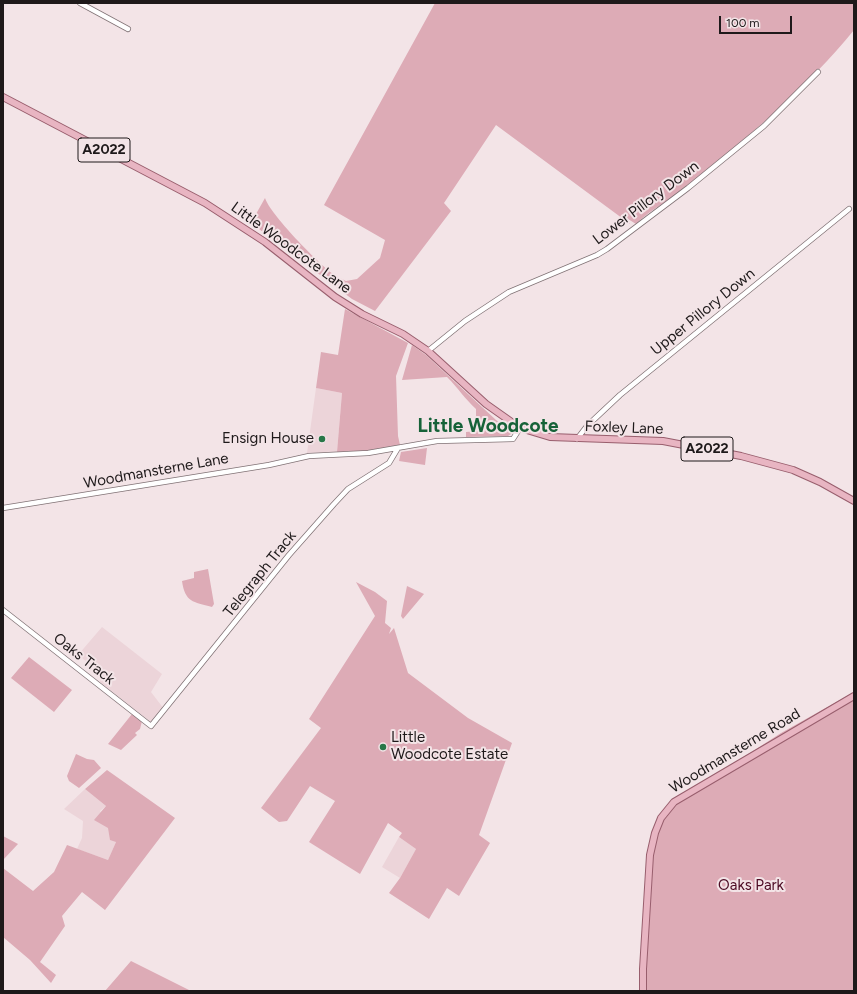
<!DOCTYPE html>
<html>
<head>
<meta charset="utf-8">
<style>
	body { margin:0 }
	#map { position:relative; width:857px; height:994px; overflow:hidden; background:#f3e4e7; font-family:Figtree,sans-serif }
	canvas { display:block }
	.frame { position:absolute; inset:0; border:4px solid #1e191a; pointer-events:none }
	.scale { position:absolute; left:719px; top:16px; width:73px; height:18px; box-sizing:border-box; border:2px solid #1e191a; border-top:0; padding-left:5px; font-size:12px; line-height:14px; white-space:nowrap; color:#1e191a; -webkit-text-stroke:3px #f3e4e7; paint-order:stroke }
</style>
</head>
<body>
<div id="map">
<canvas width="857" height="994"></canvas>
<div class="frame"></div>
<div class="scale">100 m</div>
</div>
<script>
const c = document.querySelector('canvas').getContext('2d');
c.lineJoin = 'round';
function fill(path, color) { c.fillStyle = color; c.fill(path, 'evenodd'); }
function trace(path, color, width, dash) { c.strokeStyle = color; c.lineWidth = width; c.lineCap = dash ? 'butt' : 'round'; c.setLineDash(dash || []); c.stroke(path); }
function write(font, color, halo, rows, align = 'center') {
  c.font = font + ' Figtree,sans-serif'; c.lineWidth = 4; c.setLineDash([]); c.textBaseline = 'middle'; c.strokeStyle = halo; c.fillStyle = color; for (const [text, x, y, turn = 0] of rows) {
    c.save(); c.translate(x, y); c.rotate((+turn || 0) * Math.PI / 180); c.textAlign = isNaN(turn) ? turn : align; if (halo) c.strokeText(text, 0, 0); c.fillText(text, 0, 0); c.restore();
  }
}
const built = new Path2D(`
	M316 388 342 393 337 452 307 453Z
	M102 627 162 674 151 692 164 709 151 722 100 682V672L78 655Z
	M85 789 106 806 100 811 116 842 108 860 77 849 82 838 83 821 64 809Z
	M399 837 416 849 400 878 382 867Z`);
const green = new Path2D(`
	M435 3H854V30C807 88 750 135 693 182 675 197 652 208 636 224L628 219 630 224 496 125 444 203 451 211 375 311 352 299 251 223 265 198C270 214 318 263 333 274 337 277 342 279 346 281L357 279 380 258 385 240 324 205Z
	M345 309 408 343 396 376 398 436 400 445 367 451 337 452 342 393 316 388 321 352 338 355Z
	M412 345 426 355 496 420 511 430V434L508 436 466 437V432L476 431V409C465 399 458 388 447 377L402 380Z
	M427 448 425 465 399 461 401 452Z
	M208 569 214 604 212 607C193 602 185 602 182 581L194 578V572Z
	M356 582 375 592 387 601 385 623 391 628 389 634 394 628 408 673 468 718 512 743 479 835 490 843 459 896 447 888 429 919 389 893 400 878 416 849 399 837 402 833 388 823 360 874 309 842 335 801 310 786 287 821 279 822 261 808 321 728 309 719 375 616Z
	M407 586 424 594 403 619 401 616Z
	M29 657 72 690 54 712 11 678Z
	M854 692V991H643V969L655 833 674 802 781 733Z
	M132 714 142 721 140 729 135 733 137 735 121 750 108 744Z
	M76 754 87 759 94 760 101 768 79 788 69 781 67 776Z
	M107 770 175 818 105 910 82 892 62 916 65 926 40 962 56 975 51 983 30 960 3 937V868L33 891 54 872 67 845 108 860 116 842 110 840 108 828 94 820 106 806 85 789Z
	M3 836 18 844 3 860Z
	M131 961 191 991H105Z`);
const minor = new Path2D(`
	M80 3 128 29
	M428 351 465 321 509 292 597 255 607 249 688 188 764 126 818 72
	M577 439 587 426 620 395 849 209
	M3 508 269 465 309 456 368 453 437 441 513 439 520 428
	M3 610 151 726 289 555 334 504 348 489 389 463 398 448`);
const major = new Path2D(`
	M3 97 205 203 265 242 335 297 362 314 403 334 428 351 486 404 520 428 550 437 663 441 741 456 793 470 820 482 854 501
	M643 991V969L650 855 655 833 661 818 674 802 854 696`);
const markers = [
	[322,439,4,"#277748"],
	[383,747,4,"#277748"]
];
const shields = [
	[104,150,52],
	[707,449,52]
];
const shieldNames = [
	["A2022",104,150],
	["A2022",707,449]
];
const streetNames = [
	["Lower Pillory Down",646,203,-37],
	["Little Woodcote Lane",291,248,36],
	["Upper Pillory Down",703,312,-39],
	["Foxley Lane",624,428,2],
	["Woodmansterne Lane",156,471,-10],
	["Telegraph Track",260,574,-51],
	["Oaks Track",84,659,38],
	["Woodmansterne Road",735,751,-31]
];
const poiNames = [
	["Ensign House",314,439],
	["Little",391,738,"left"],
	["Woodcote Estate",391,755,"left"]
];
const parkNames = [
	["Oaks Park",751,886]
];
const districtNames = [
	["Little Woodcote",488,426]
];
fill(built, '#ecd4d9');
fill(green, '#ddabb6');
trace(minor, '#807275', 6);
trace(major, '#985e6d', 8);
trace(minor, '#fff', 4.5);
trace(major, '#e8b5c2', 6);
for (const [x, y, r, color] of markers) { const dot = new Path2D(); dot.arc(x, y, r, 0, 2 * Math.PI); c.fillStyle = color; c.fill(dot); trace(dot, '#f3e4e7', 1.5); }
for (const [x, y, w] of shields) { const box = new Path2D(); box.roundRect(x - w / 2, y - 12, w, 24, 3); c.fillStyle = '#f3e4e7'; c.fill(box); trace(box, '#1e191a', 1); }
write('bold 14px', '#1e191a', null, shieldNames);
write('15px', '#1e191a', '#f3e4e7', streetNames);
write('15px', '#1e191a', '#f3e4e7', poiNames, 'right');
write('15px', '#4d0b24', '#f3e4e7', parkNames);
write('bold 19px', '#166238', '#f3e4e7', districtNames);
</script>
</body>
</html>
